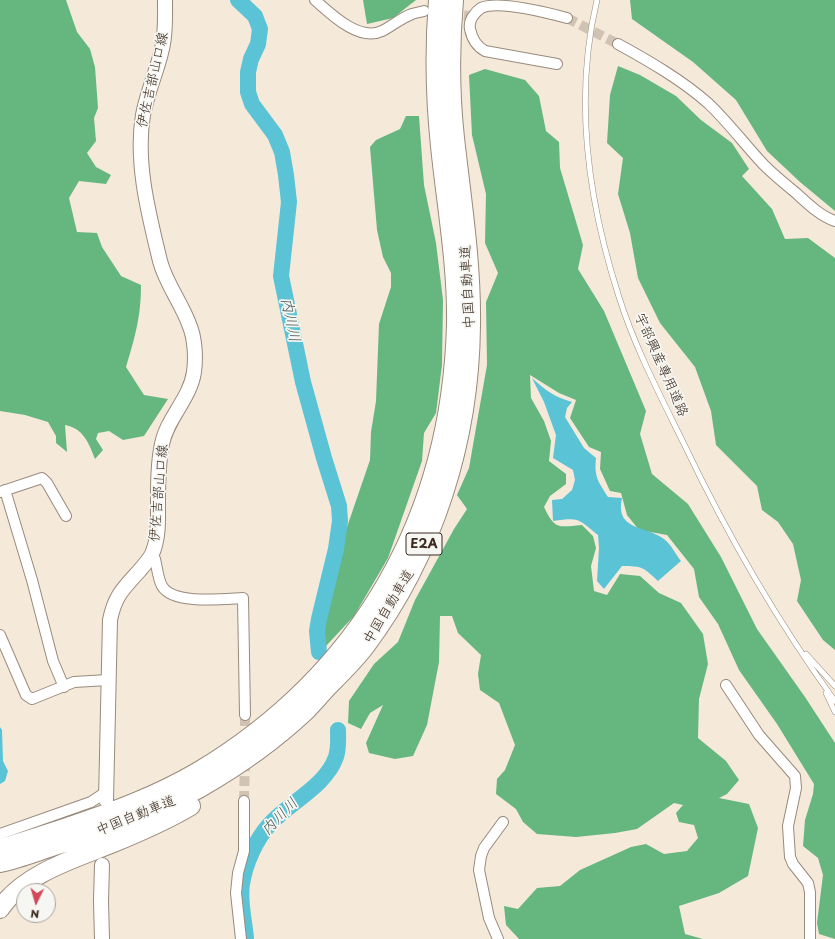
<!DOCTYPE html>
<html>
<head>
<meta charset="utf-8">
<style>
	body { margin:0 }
	#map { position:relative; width:835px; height:939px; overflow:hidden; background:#f5e9da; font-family:"Playpen Sans",sans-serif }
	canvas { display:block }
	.north { position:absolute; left:16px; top:883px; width:40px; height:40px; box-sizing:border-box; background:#f6f6f2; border:1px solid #aba49d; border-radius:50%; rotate:185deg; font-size:11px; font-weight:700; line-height:16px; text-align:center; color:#3b2a1e }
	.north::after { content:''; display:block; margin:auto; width:14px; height:18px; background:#d1495b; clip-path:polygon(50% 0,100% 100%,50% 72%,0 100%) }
</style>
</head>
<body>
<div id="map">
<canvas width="835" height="939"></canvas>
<div class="north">N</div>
</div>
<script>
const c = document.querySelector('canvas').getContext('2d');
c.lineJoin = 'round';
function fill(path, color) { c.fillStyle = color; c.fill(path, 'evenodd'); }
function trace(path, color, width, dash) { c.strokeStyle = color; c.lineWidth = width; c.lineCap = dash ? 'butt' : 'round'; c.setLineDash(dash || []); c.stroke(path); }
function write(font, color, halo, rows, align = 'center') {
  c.font = font + ' "Playpen Sans","Klee One",sans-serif'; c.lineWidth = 3.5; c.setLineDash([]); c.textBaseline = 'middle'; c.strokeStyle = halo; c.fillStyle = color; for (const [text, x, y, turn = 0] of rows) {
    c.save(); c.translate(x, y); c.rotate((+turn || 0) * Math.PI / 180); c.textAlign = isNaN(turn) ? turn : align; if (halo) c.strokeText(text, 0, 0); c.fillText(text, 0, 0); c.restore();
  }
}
const forest = new Path2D(`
	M0 0H66L77 32 90 49 95 67 98 108 94 118 96 141 87 153 96 167 111 175 106 184 79 181 69 198 77 232 97 233 102 247 121 276 141 285C141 317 135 337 126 367L144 395 168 399 144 436 123 440 109 431 98 433 96 439 103 450 95 459C89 443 83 428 65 425L67 452 56 443V436L48 422 25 415 0 411Z
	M363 0H416L393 18 367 24Z
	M630 0H835V211L800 182 767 151 736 100 693 62 632 19Z
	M618 66 640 75 676 96 701 120 732 143 749 169 742 176 772 209 785 239 808 238 835 258V650L823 640 797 601 801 580 793 544 778 522 762 510 757 486 716 445 711 411 695 367 660 323 638 278 630 233 618 194 623 158 607 143 610 95Z
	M485 69 525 80 539 96 546 131 559 142 560 168 583 245 578 269 604 311 646 411 640 434 652 474 688 504 721 557 757 629 805 697 835 743V939L819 934 817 923 823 875 818 858 803 846 805 820 813 794 814 784 777 724 739 670 718 624 699 597 694 569 667 535 639 530 627 515 621 493 610 491 600 469 601 452 589 447 570 418 576 400 559 393 530 375 531 398 544 421 551 441 549 461 566 474V484L550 496 544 507C555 530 558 527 582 525L593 536 596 548 591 566 594 591 607 595 620 574 640 576 659 593 681 603 703 634 708 664 699 699 698 738 726 761 739 780 727 794 719 798 749 804 758 828 748 876 719 893 679 906 685 934 703 939H519L506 925 504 906 518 909 537 888 560 886 580 870 631 847 646 844 664 854 687 851 698 838 694 825 679 822 676 813 683 805 674 803 637 829 615 833 576 837 537 834 523 822 516 809 496 794 497 779 505 770 515 745 499 703 480 690 478 674 481 655 458 633 452 616H440L439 662 427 725 413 756 395 759 369 753 366 743 383 705 370 713 361 729 348 723 349 701 374 664 398 642 415 600 454 529 467 509 457 495 469 468 487 365 486 302 498 273 485 243 486 194 472 135 469 75Z
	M406 116H419L424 185 436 243 443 300 442 365 436 413 424 433 422 461 388 558 354 616 326 646 321 634 327 608 346 530 370 460 371 432 376 401 379 324 391 287V273L383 257 377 230 370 147 376 140 400 129Z`);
const water = new Path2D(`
	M532 378C546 391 555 397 572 402L567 408 565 417 584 448 596 458C594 477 598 481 608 497L622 498C615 531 645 525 664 539 671 544 676 555 681 561L658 581C643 567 642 566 622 566L604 589 597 581 599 548 598 535C578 519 580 517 553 521L552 500 562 499 572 490 575 480 573 470 553 458 556 435 544 402Z
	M0 727 2 730 3 761 8 771 5 781 0 784Z`);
const river = new Path2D(`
	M238 0 255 16 260 29 258 44 251 59 248 72V92L252 104 275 135 282 152 286 175 289 202 281 276 303 382 324 458 339 506 340 521 336 549 319 619 317 631 319 652
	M246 939C245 922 239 902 242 884 245 864 256 839 270 824 290 802 326 786 336 757 339 748 338 739 338 730`);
const streetTunnel = new Path2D(`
	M449 14 469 16
	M567 18 618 44
	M245 741V715
	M244 801 245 759`);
const lane = new Path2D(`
	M597 0C573 100 588 201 619 297 635 348 661 397 684 444 727 534 777 621 835 701
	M806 654 835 686
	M826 693 835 712`);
const street = new Path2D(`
	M315 0C331 14 359 42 382 31 392 26 401 18 412 14 415 13 420 12 424 11
	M618 44C649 61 682 80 709 104 729 123 745 145 764 165 774 175 785 184 796 193 807 203 820 216 835 221
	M557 64 485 51C476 46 472 39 470 29 469 24 471 18 474 15 476 12 478 10 481 8 498 0 548 13 567 18
	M5 490 32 580 53 661 64 687
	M0 492 42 478 47 483 66 516
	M151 556 155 559C157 567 158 579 162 586 173 605 223 599 243 598L245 715
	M0 635 26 695 32 699 74 682 108 680
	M726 685 759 735 795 776 796 788 788 826 790 857 793 864 808 883 810 892V939
	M0 834 91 802 106 792
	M241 939 236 893 238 873 244 851V801
	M498 939 489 918 479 870 481 856 484 848 503 822`);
const secondary = new Path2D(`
	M106 800 110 620C115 595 124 588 140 570 144 565 149 560 152 554 159 538 158 520 158 503 158 483 158 463 162 444 167 418 190 399 194 372 196 357 195 338 189 324 181 302 166 284 160 261 149 215 135 163 143 115 147 93 157 71 162 49 166 33 165 16 165 0
	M102 865 101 901 102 939`);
const highway = new Path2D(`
	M0 848C23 842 45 834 67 827 112 812 156 796 197 772 362 673 451 516 456 324 457 265 446 205 440 146 435 98 434 49 438 0
	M0 863C20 859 39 851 58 845 107 829 157 813 202 787 237 767 275 740 305 712 314 703 322 693 331 684 343 672 355 660 365 647 434 555 470 440 471 326 472 263 462 201 455 138 450 92 450 46 454 0
	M0 909C23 874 74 859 111 844 138 833 166 821 191 806`);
const shields = [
	[424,544,36]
];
const shieldNames = [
	["E2A",424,544]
];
const streetNames = [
	["伊佐吉部山口線",153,80,-77],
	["中国自動車道",468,287,-93],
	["宇部興産専用道路",661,365,66],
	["伊佐吉部山口線",159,493,-85],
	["中国自動車道",389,607,-59],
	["中国自動車道",136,816,-22]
];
const waterNames = [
	["内川川",290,320,78],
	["内川川",280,817,-46]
];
fill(forest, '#66b680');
fill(water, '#5ac4d6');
trace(river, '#5ac4d6', 16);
trace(streetTunnel, '#d0c3b4', 10, [10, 5]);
trace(lane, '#988a7c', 6);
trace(street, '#988a7c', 12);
trace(secondary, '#988a7c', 16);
trace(highway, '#988a7c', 20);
trace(lane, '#fff', 5);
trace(street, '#fff', 10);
trace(secondary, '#fff', 14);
trace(highway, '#fff', 18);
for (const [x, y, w] of shields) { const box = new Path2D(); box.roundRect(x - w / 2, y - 11, w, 22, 3); c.fillStyle = '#f6f6f2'; c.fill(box); trace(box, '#3b2a1e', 1); }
write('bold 13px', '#3b2a1e', null, shieldNames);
write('14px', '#3b2a1e', '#f6f6f2', streetNames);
write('italic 15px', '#445855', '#f6f6f2', waterNames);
</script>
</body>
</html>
